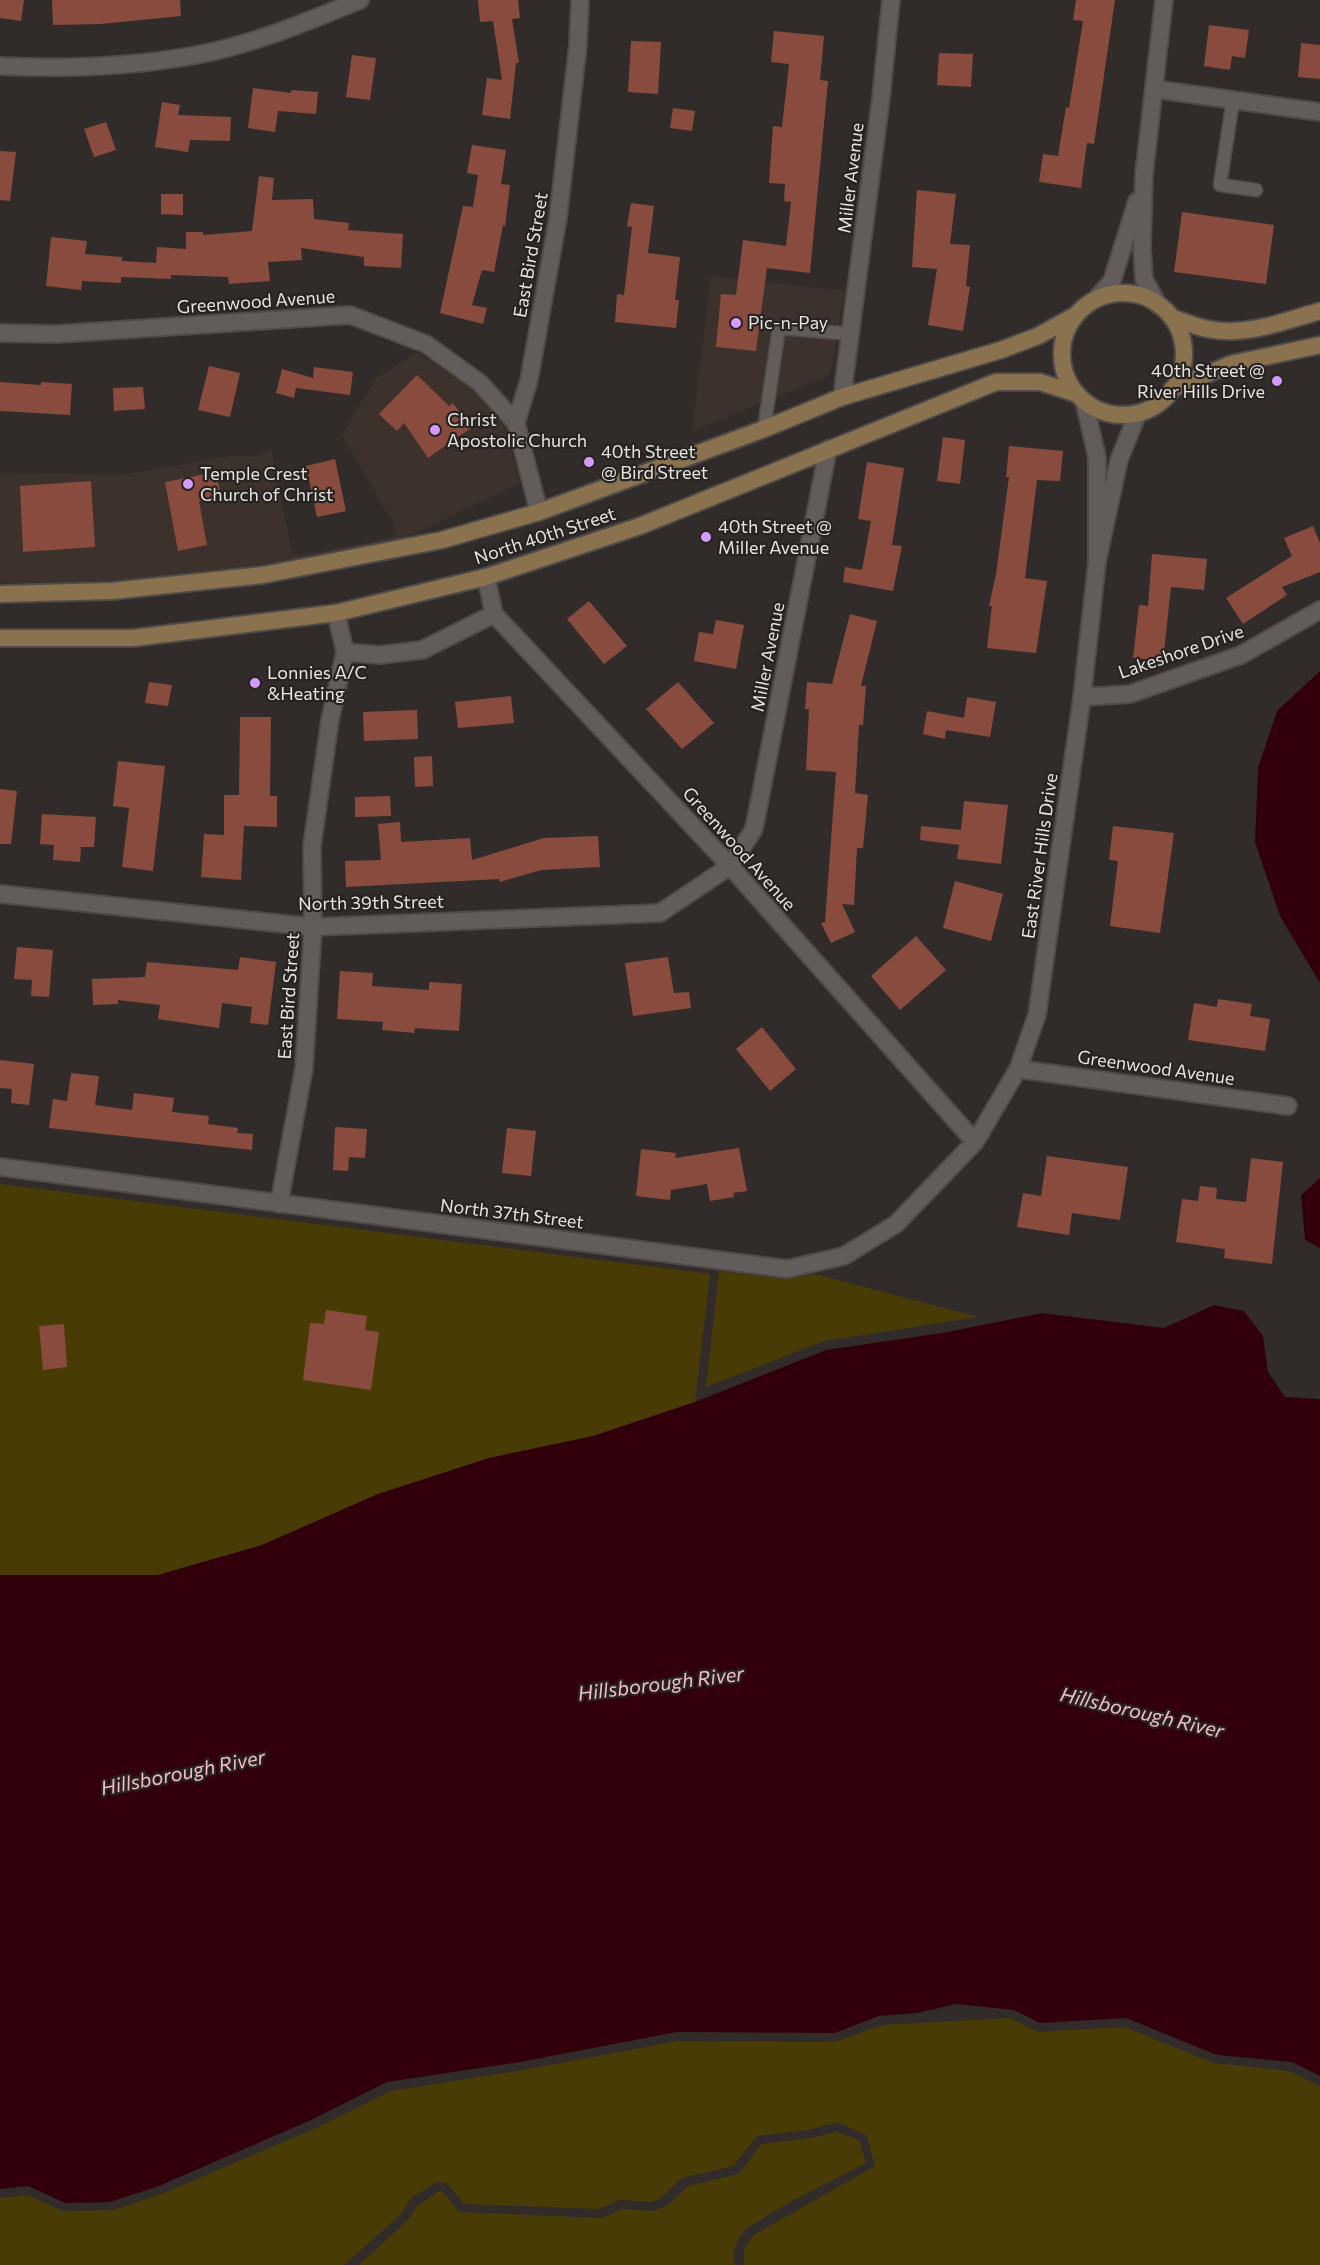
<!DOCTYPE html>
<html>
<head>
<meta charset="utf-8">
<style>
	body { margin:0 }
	canvas { display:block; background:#312c2a }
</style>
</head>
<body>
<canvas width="1320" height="2265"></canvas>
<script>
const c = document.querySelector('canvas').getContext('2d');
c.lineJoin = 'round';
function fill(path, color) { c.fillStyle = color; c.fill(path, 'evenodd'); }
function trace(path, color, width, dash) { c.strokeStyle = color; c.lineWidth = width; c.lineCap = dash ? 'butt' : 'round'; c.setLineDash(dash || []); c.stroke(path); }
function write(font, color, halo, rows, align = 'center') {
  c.font = font + ' Commissioner,sans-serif'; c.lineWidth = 4.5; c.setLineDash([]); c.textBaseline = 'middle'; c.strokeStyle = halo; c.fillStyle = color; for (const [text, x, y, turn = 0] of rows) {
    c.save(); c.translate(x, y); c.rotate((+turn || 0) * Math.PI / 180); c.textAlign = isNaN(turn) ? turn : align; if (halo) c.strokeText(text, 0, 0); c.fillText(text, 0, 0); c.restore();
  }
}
const built = new Path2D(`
	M711 276 844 291 833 363 828 376 692 431Z
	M418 352 472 390 505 427 520 483 403 539 261 565 111 581 0 583V473L120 475 233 456 254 457 271 450 292 553 301 555 391 538 396 532 395 526 342 435 376 378Z`);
const green = new Path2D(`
	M0 1184 710 1274 695 1402 593 1436 489 1458 378 1494 262 1545 158 1575H0Z
	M719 1271 786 1279 815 1274 978 1317 824 1341 706 1387Z
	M1010 2018 1038 2032 1124 2027 1214 2063 1289 2071 1320 2086V2265H744V2250L752 2236 875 2166 867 2136 842 2124 834 2123 808 2130 757 2136 733 2166 682 2178 661 2198 652 2202 619 2200 599 2209 464 2204 447 2183 437 2182 411 2198 401 2214 344 2265H0V2198L27 2195 63 2211 114 2210 164 2193 316 2128 391 2091 523 2070 678 2041 835 2042 882 2025Z
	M837 2132 859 2140 866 2163 790 2202 744 2230 734 2248V2265H359L409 2219 417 2206 441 2190 459 2212 602 2218 622 2209 653 2211 667 2206 688 2186 739 2174 761 2144 811 2138Z`);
const water = new Path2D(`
	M1320 671V983L1280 916 1255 842 1258 768 1277 711Z
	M1320 1178V1248L1305 1240 1301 1195Z
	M1214 1305 1244 1311 1263 1336 1268 1372 1285 1397 1320 1399V2076L1292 2062 1217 2055 1126 2018 1040 2023 1014 2010 956 2004 917 2013 879 2016 835 2033 677 2032 520 2062 387 2082 311 2120 159 2186 110 2202 65 2203 28 2186 0 2189V1575H158L262 1545 378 1494 489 1458 593 1436 695 1402 826 1350 942 1333 1042 1313 1164 1328Z`);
const building = new Path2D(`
	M0 0H24L21 21 0 18Z
	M52 0H180L181 16 101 24 53 25Z
	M478 0H518L520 18 512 19 519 63H516L510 119 482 115 487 78 502 80 493 21 480 22Z
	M1076 0H1115L1094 144 1087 143 1081 188 1039 182 1043 154 1058 156 1066 107 1069 108 1083 21 1073 20Z
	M1209 25 1249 30 1245 58 1232 56 1230 70 1204 66Z
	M774 31 824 36 820 80 828 81 810 273 767 268 756 351 716 347 721 294 736 295 743 240 786 246 791 202 784 201 785 184 769 183 773 126 782 127 789 64 771 62Z
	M631 41 661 42 658 94 628 92Z
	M1301 43 1320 45V79L1298 77Z
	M939 53 973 54 971 87 937 85Z
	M352 55 376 58 370 100 346 97Z
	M253 88 291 93V90L318 92 316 114 278 111 275 132 248 128Z
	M162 102 180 105 178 115 231 117 230 141 190 140 188 152 155 147Z
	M673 108 695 111 692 131 670 128Z
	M106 122 116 150 94 157 84 129Z
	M472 145 506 150 501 184 510 185 505 226 503 225 494 272 482 270 472 305 487 308 483 324 440 313 463 206 473 207 478 175 467 173Z
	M0 151 16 152 10 201 0 200Z
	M259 176 274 178 272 200 313 199 314 219 349 223 348 230 403 234 401 268 364 266V257L301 248 302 260 268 262 270 281 229 284 228 277 171 275V279L121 277V283L82 281 81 290 46 286 51 237 87 241 85 254 122 257V261L156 263 157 247 186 249V232H203V235L252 231Z
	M917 190 956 194 950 244 970 245 966 286 970 287 963 331 928 325 937 269 912 267Z
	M161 194H183V215L161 214Z
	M631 203 654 206 648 253 680 257 675 300H679L676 328 615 322 617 294 624 295 632 227 627 226Z
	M1182 212 1274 225 1266 284 1174 272Z
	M209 366 240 373 230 417 198 410Z
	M314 367 353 372 350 395 296 388 294 398 276 393 282 369 313 378Z
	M417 375 449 406 453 403 471 428 428 458 404 423 397 431 379 414Z
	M0 382 41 385V382L72 384 70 415 0 411Z
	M143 387 145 409 114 411 113 388Z
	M943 437 965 440 960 484 937 481Z
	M1009 446 1063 451 1060 481 1037 480 1025 578 1047 581 1036 653 987 648 992 606H989L996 574 1009 477H1006Z
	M335 459 346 511 317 517 306 466Z
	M867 462 904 468 892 545 902 546 893 591 843 582 845 567 862 570 871 521 858 519Z
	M216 472 221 496 199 501 207 545 178 551 165 482Z
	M91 481 95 547 23 552 20 486Z
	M1313 526 1320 543V572L1282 587 1287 595 1243 624 1226 598 1292 556 1284 538Z
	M1152 554 1207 559 1204 590 1171 587 1163 661 1133 658 1139 605 1148 606Z
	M589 601 627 646 604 664 567 619Z
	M850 614 877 621 861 686H866L863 725H859L855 793 868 795 863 848H857L854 905 842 904 855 932 831 943 821 923 825 922 836 772 806 770 809 709H805L807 682 832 684Z
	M716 620 744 625 736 669 694 661 699 632 713 634Z
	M149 682 172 685 168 706 145 703Z
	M678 682 714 723 682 749 646 709Z
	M511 696 514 723 458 728 455 702Z
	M967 697 996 702 990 737 946 730 945 739 923 734 927 711 964 718Z
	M417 710 418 739 364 741 363 712Z
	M240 717H271L270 796H277V827L244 826 241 880 201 877 204 834 224 835V795H239Z
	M432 756 433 786 415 787 414 757Z
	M118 761 165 766 153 871 122 867 129 808 113 806Z
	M0 789 17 791 11 844H0Z
	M390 796 391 816 355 817V797Z
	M964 801 1008 805 1001 864 957 859 959 845 920 840 921 826 961 830Z
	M42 814 96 817 94 847H81L80 862 53 860 54 845 40 844Z
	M400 822 401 842 470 838 472 860 544 838 598 836 600 867 541 870 500 882 499 879 346 887 345 861 381 860 378 824Z
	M1113 826 1174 833 1160 933 1110 926 1118 861 1109 860Z
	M955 881 1003 894 991 941 943 928Z
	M916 936 946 970 900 1010 871 976Z
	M17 947 53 950 49 997 31 996 32 980 14 979Z
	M240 957 276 962 268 1025 250 1023 252 1007 222 1003 219 1028 158 1019 160 1005 118 1000V1004L93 1005 92 979 145 977 147 962 238 970Z
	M668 957 674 993 689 992 691 1008 633 1016 625 963Z
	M340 971 373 973 372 986 429 990V982L462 984 459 1031 415 1028 414 1033 382 1030 383 1022 337 1019Z
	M1218 999 1252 1004 1250 1016 1270 1019 1265 1051 1188 1040 1194 1003 1217 1007Z
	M762 1027 796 1069 770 1091 736 1049Z
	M0 1060 34 1064 29 1105 11 1103 12 1089 0 1088Z
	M71 1073 99 1076 95 1105 132 1110 134 1093 174 1098 172 1112 209 1116 208 1124 238 1128 237 1133 253 1134 252 1150 49 1128 53 1099 67 1101Z
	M335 1127 367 1129 365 1158 349 1157 348 1171 333 1170Z
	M507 1128 536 1131 531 1176 502 1173Z
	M739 1148 747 1191 733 1193 734 1197 710 1201 707 1184 671 1190 670 1200 636 1196 641 1149 676 1153 675 1158Z
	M1047 1156 1128 1167 1120 1220 1072 1213 1069 1235 1017 1227 1023 1193 1041 1196Z
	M1251 1158 1283 1162 1272 1264 1224 1258 1225 1249 1176 1242 1182 1199 1198 1201 1200 1186 1217 1188 1216 1199 1246 1202Z
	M326 1310 367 1316 365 1330 379 1332 371 1390 303 1380 310 1323 324 1324Z
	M64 1324 67 1367 43 1370 39 1326Z`);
const service = new Path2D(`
	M1233 100 1220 185 1256 190
	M764 429 779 328 851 334`);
const minor = new Path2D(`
	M0 66C64 69 128 67 191 56 250 46 306 22 360 0
	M1154 89 1320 112
	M0 333 57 334 350 315 426 344 480 383 516 423
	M842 397 881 98 891 0
	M1084 401 1097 457V562L1119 460 1138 413
	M539 512 516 423 529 380 558 218 578 45 580 0
	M486 577 494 614 730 866 975 1142
	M345 652 380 655 422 650 494 614
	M1082 697 1130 694 1241 655 1320 610
	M0 894 313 927 660 913 730 866 754 829 828 449
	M1018 1069 1288 1106
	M0 1167 787 1269 844 1256 896 1224 975 1142 1018 1069 1037 1015 1082 697 1097 562
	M279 1204 304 1068 313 927 312 846 330 720 345 652 336 613`);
const tertiary = new Path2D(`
	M1096 299 1112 281 1137 201
	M1158 305 1144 279 1142 248 1144 174 1164 0`);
const secondary = new Path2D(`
	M1062 354a61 61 0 1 1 122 0a61 61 0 1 1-122 0Z
	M1172 318C1184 321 1196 327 1208 329 1245 337 1285 321 1320 311
	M1172 389 1231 364 1320 345
	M0 594 112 591 263 575 442 540 539 512 764 429 842 397 1001 350 1038 336 1076 315
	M0 638H133L336 613 486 577 640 526 996 382H1040L1077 394`);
const markers = [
	[736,323,6,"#d69bfa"],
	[1277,381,6,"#d69bfa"],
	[435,430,6,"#d69bfa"],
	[589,462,6,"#d69bfa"],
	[188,484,6,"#d69bfa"],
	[706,537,6,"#d69bfa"],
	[255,683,6,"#d69bfa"]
];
const streetNames = [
	["Miller Avenue",851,178,-83],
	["East Bird Street",531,255,-80],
	["Greenwood Avenue",256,302,-4],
	["North 40th Street",545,536,-18],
	["Lakeshore Drive",1181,652,-19],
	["Miller Avenue",768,657,-79],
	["Greenwood Avenue",739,849,48],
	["East River Hills Drive",1040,856,-82],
	["North 39th Street",371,903,-1],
	["East Bird Street",289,996,-86],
	["Greenwood Avenue",1156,1068,8],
	["North 37th Street",512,1214,7]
];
const poiNames = [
	["Pic-n-Pay",748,323],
	["40th Street @",1265,371,"right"],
	["River Hills Drive",1265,392,"right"],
	["Christ",447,420],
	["Apostolic Church",447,441],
	["40th Street",601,452],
	["@ Bird Street",601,473],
	["Temple Crest",200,474],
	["Church of Christ",200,495],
	["40th Street @",718,527],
	["Miller Avenue",718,548],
	["Lonnies A/C",267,673],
	["&Heating",267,694]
];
const waterNames = [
	["Hillsborough River",661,1684,-7],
	["Hillsborough River",1142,1713,13],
	["Hillsborough River",183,1773,-11]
];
fill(built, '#3c322b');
fill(green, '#483b05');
fill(water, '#32000a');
fill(building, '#884b3e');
trace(service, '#4e4b48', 15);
trace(minor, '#4e4b48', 20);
trace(tertiary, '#4e4b48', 20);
trace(secondary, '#4e4b48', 20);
trace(service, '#625d5a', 12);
trace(minor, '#625d5a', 16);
trace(tertiary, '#625d5a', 16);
trace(secondary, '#8a724f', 16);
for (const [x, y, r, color] of markers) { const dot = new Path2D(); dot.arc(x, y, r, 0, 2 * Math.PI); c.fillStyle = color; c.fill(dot); trace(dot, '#272320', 2); }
write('18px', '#e6e3e1', '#272320', streetNames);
write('18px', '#e6e3e1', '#272320', poiNames, 'left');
write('italic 20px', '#f7bcc1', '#272320', waterNames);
</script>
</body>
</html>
